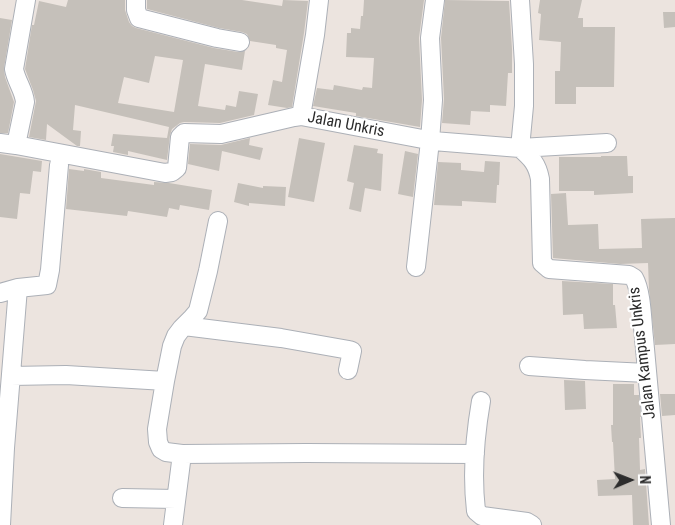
<!DOCTYPE html>
<html>
<head>
<meta charset="utf-8">
<style>
	body { margin:0 }
	#map { position:relative; width:675px; height:525px; overflow:hidden; background:#ece4df; font-family:"Roboto Condensed",sans-serif }
	canvas { display:block }
	.north { position:absolute; left:605px; top:455px; width:50px; height:50px; -webkit-text-stroke:4px #fff; paint-order:stroke; rotate:89deg; font-size:14px; font-weight:700; line-height:20px; text-align:center; color:#2c2c2c }
	.north::after { content:''; display:block; margin:auto; width:18px; height:22px; background:#2c2c2c; clip-path:polygon(50% 0,100% 100%,50% 72%,0 100%) }
</style>
</head>
<body>
<div id="map">
<canvas width="675" height="525"></canvas>
<div class="north">N</div>
</div>
<script>
const c = document.querySelector('canvas').getContext('2d');
c.lineJoin = 'round';
function fill(path, color) { c.fillStyle = color; c.fill(path, 'evenodd'); }
function trace(path, color, width, dash) { c.strokeStyle = color; c.lineWidth = width; c.lineCap = dash ? 'butt' : 'round'; c.setLineDash(dash || []); c.stroke(path); }
function write(font, color, halo, rows, align = 'center') {
  c.font = font + ' "Roboto Condensed",sans-serif'; c.lineWidth = 4.5; c.setLineDash([]); c.textBaseline = 'middle'; c.strokeStyle = halo; c.fillStyle = color; for (const [text, x, y, turn = 0] of rows) {
    c.save(); c.translate(x, y); c.rotate((+turn || 0) * Math.PI / 180); c.textAlign = isNaN(turn) ? turn : align; if (halo) c.strokeText(text, 0, 0); c.fillText(text, 0, 0); c.restore();
  }
}
const building = new Path2D(`
	M68 0H125V10L129 22 132 26 136 28 214 48 238 52 245 51 242 70 205 64 198 106 225 110 226 105 236 107 239 91 258 94 254 115 220 123 184 122 180 123 172 129 170 135 167 160 128 151V155L113 152 114 146H111L113 134 167 138 169 127 75 105 73 130 81 131 80 146H77L47 124 46 140 29 137 36 101 33 90 25 69 32 25H34L39 1 66 7ZM155 56 183 60 174 112 118 103 124 77 149 83Z
	M147 0H242L282 6 283 0 308 1 304 33 292 107 287 108 268 105 273 80 282 82 287 50 276 48V45L250 41 247 34 242 32 219 28 147 9Z
	M364 0H424L419 38 422 100 420 127 356 116V113L313 106 317 88 333 90 334 85 362 90 363 87 372 88 374 58 346 57 347 33H351V28L360 29 361 16H363Z
	M445 0 509 1 512 49V73H508L506 106 490 105V112L471 111 470 125 442 123 444 99 441 38Z
	M540 0H582L578 18H583V27H615L614 87H576V104H555V71H560L561 42 539 40 541 14 538 13Z
	M663 12H675V27L664 28Z
	M0 18 12 20 4 68 5 77 14 102 8 133H0Z
	M250 138 249 145 263 148 260 160 222 151 219 171 188 164 190 144 221 145Z
	M299 138 325 143 314 202 288 197Z
	M354 145 378 149 377 153 383 154 381 191 365 188 361 212 349 209 354 183 347 181Z
	M405 151 418 154 413 197 398 194Z
	M0 154 42 161 41 172 33 171 30 194 20 193 17 219 0 217Z
	M601 156H627L628 176H633V193L594 195V191H559V157H601Z
	M485 161 500 162 499 185H497L496 203 462 201V206L434 205 438 162 461 163V170L484 172Z
	M69 169 84 171V169L101 172V178L154 185V182L169 183 212 190 209 210 180 205 179 210 169 208 167 217 128 211 127 216 66 209Z
	M238 183 263 188V186L286 187 285 206 249 203V206L234 202Z
	M566 193 568 225 598 224 599 249 642 248 641 219 675 218V344L655 345 649 290 648 263 620 264 553 258 551 194Z
	M562 281 613 284V305H615L617 328 584 329 583 314 563 315Z
	M564 380 585 381 586 409 565 410Z
	M613 384H634V395H639L641 417H640L641 438H639L640 470 645 469 649 525H633L632 495 598 496 597 480 615 479 613 442H612L611 425H613Z
	M660 394H675V415L662 416Z`);
const street = new Path2D(`
	M136 0V10L139 18 217 38 240 42
	M520 0 524 64V106L520 148
	M301 116 315 35 319 0
	M0 143 16 145 165 173 172 172 177 168 180 137 184 133 221 134 294 117 301 116 433 141 520 148 607 143
	M16 145 25 102C24 90 16 81 14 69L26 0
	M520 148C531 158 537 163 540 179L542 263 549 269 629 275 634 278C642 292 642 321 644 338 650 400 655 463 661 525
	M218 221 208 271 198 311 192 318 182 328 176 336 172 346 165 381 157 429 158 442 161 449 166 452 182 454 306 453 475 454
	M416 267 430 141 433 100 430 38 435 0
	M0 293 18 288 47 285 50 270 59 165
	M184 326 281 338 349 350 352 351 348 370
	M529 366 585 370 647 373
	M11 376 66 375 165 381
	M481 401C475 436 472 477 476 511L482 516 527 522 532 525
	M122 498 176 499
	M1 525 5 448 18 288
	M173 525 182 454`);
const streetNames = [
	["Jalan Unkris",346,125,11],
	["Jalan Kampus Unkris",643,353,-97]
];
fill(building, '#c5c0ba');
trace(street, '#acb0b7', 20);
trace(street, '#fff', 18);
write('16px', '#2c2c2c', '#fff', streetNames);
</script>
</body>
</html>
